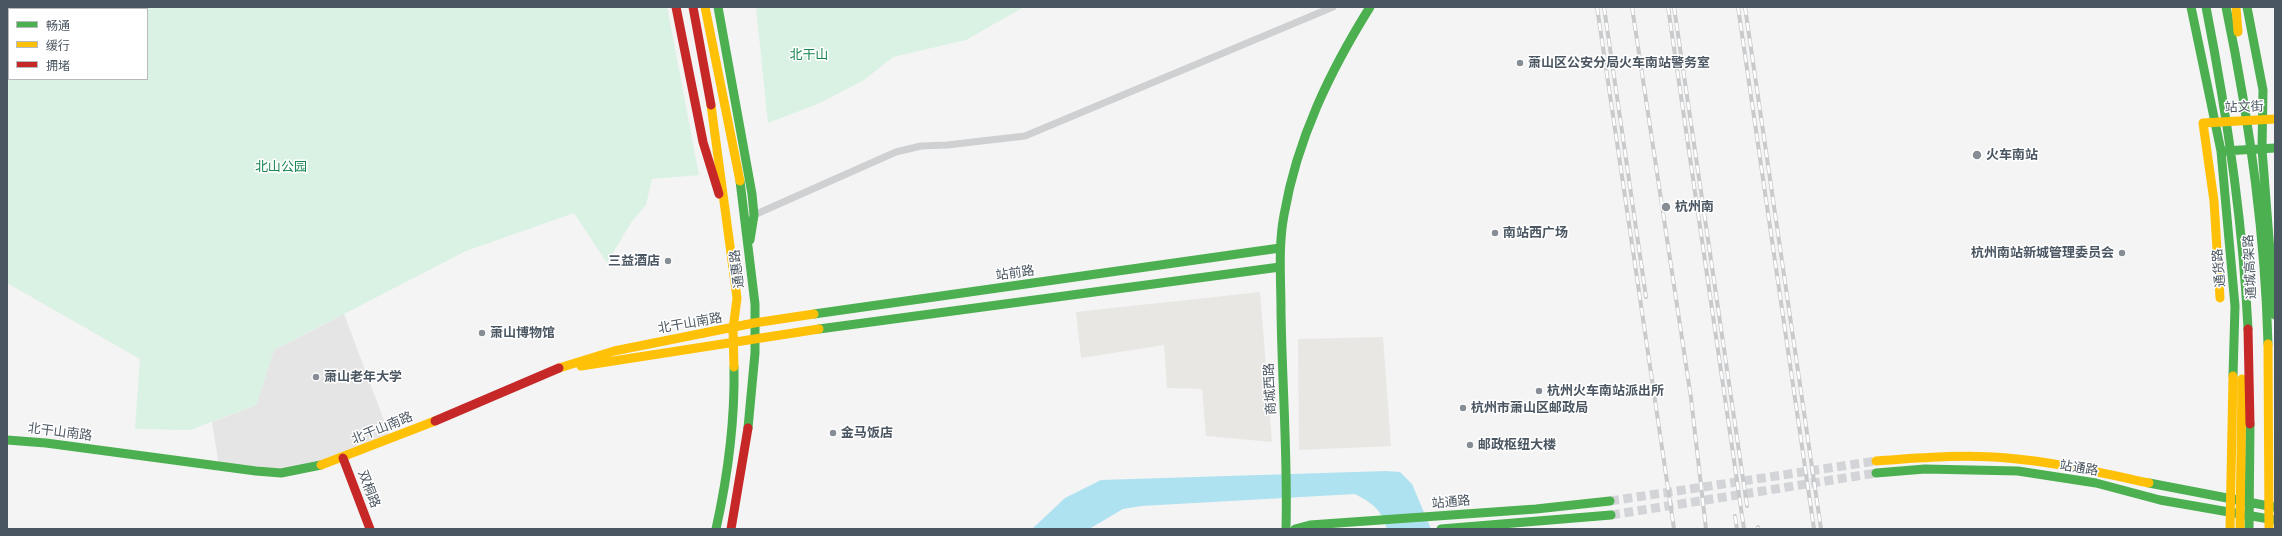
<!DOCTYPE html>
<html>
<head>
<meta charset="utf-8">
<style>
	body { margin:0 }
	#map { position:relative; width:2282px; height:536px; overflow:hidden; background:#f4f4f4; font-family:"Golos Text","Noto Sans SC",sans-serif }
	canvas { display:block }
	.frame { position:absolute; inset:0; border:8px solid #4a5661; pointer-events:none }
	.legend { position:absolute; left:8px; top:8px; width:140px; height:72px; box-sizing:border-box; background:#fff; border:1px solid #b7bbc0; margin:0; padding:5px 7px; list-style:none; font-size:12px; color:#4a5661 }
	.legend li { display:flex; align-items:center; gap:8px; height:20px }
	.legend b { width:20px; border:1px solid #b7bbc0 }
</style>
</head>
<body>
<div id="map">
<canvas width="2282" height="536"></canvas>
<div class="frame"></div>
<ul class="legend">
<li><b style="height:5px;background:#4caf50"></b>畅通</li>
<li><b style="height:5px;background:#ffc107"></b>缓行</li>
<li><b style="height:5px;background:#c62828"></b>拥堵</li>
</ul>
</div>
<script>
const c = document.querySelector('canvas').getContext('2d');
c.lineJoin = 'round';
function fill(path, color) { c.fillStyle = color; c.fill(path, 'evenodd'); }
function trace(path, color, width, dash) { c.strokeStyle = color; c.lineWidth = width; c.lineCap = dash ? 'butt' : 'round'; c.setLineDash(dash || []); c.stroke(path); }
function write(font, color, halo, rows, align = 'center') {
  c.font = font + ' "Golos Text","Noto Sans SC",sans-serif'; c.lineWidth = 3; c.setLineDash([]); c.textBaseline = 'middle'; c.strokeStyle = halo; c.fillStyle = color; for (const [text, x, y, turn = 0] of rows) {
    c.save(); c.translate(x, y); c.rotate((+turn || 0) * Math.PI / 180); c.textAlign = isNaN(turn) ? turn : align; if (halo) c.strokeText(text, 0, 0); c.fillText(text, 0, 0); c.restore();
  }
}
const commercial = new Path2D(`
	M1260 292 1272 442 1206 436 1202 389 1167 388 1164 345 1081 358 1076 312Z
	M1383 337 1391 446 1299 450 1298 339Z`);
const education = new Path2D(`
	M344 314 391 439 313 468 281 473 219 466 212 422 256 405 274 350Z`);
const green = new Path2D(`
	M7 7H667L699 175 652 179 646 205 632 221 607 263 574 213 466 251 274 350 256 405 190 430 135 429 140 359 7 283ZM9 9H147V79H9Z
	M756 7H1024L966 40 893 57 864 80 820 103 768 123Z`);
const water = new Path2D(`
	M1386 471 1400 472 1412 484 1431 529H1387C1382 510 1372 503 1355 494L1141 506 1123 509 1089 529H1032L1065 498 1101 480Z`);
const secondaryTunnel = new Path2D(`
	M1610 501 1876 461
	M1611 515 1876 473`);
const street = new Path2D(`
	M754 215 896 152 921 146 947 145 1025 136 1333 7`);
const fast = new Path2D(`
	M718 7 752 194 754 215 750 240
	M2191 7 2221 151 2235 306 2233 376
	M2206 7C2227 114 2243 221 2248 329
	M2226 7C2249 118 2265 230 2268 344
	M2247 7 2263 90 2262 149 2275 315
	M2224 151 2275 148
	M740 181 755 304V353L748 428
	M814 314 1280 248
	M819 329 1280 267
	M7 440 46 443 256 471 281 473 321 465
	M1876 473 1925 469 2018 471 2096 483 2160 500 2275 520
	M2149 483 2274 507
	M716 529C728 475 735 423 734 367
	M1286 529C1288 456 1282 384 1281 311 1281 279 1278 247 1284 215 1297 139 1330 71 1370 7
	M1295 529 1310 525 1536 509 1610 501
	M1441 529 1611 515
	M2249 529 2250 424`);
const slow = new Path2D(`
	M705 7 740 181
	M2236 7 2238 32
	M711 105 737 298 733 329 734 367
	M2220 298 2214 201 2203 123 2275 119
	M2268 344 2269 529
	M581 366 819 329
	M559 368 614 351 754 323 814 314
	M1876 461C1920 458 1964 454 2007 458 2055 462 2102 473 2149 483
	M321 465 435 421
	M2230 529 2233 376
	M2240 529 2242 379`);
const jam = new Path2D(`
	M676 7 703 142 719 194
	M693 7 711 105
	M2248 329 2250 424
	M435 421 559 368
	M343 458 370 529
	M731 529 748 428`);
const rail = new Path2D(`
	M1597 7 1674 529
	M1604 7 1646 297
	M1632 7 1691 398 1706 529
	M1668 7 1744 529
	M1674 7 1747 506
	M1738 7 1814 529
	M1745 7 1821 529
	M1735 516 1737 529
	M1758 527V529`);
const markers = [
	[1520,63,4,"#868d94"],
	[1977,155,5,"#868d94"],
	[1666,207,5,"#868d94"],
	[1495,233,4,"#868d94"],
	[2122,253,4,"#868d94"],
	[668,261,4,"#868d94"],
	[482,333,4,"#868d94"],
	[316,377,4,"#868d94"],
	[1539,391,4,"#868d94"],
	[1463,408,4,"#868d94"],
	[833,433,4,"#868d94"],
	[1470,445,4,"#868d94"]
];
const parkNames = [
	["北干山",809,55],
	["北山公园",281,167]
];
const poiNames = [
	["萧山区公安分局火车南站警务室",1528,63],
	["火车南站",1986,155],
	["杭州南",1675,207],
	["南站西广场",1503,233],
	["杭州南站新城管理委员会",2114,253,"right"],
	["三益酒店",660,261,"right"],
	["萧山博物馆",490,333],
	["萧山老年大学",324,377],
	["杭州火车南站派出所",1547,391],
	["杭州市萧山区邮政局",1471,408],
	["金马饭店",841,433],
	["邮政枢纽大楼",1478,445]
];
const streetNames = [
	["站文街",2244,107,-2],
	["通城高架路",2250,267,-93],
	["通货路",2219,268,-95],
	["通惠路",737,269,-97],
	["站前路",1015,273,-8],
	["北干山南路",690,323,-10],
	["商城西路",1270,389,-93],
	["北干山南路",382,428,-22],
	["北干山南路",60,432,7],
	["站通路",2079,468,9],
	["双桐路",369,489,69],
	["站通路",1451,502,-5]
];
fill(commercial, '#e8e7e3');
fill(education, '#e6e5e6');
fill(green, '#d9f2e3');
fill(water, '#aee2f0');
trace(secondaryTunnel, '#d2d4d7', 9, [9, 4.5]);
trace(street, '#ced0d2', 7);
trace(fast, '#4caf50', 9);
trace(slow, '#ffc107', 9);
trace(jam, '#c62828', 9);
trace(rail, '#c9cacc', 4);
trace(rail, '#fff', 2.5, [8]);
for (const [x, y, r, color] of markers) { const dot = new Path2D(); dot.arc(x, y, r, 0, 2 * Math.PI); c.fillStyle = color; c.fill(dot); trace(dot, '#fff', 1.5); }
write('13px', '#17864f', '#fff', parkNames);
write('bold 13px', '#4a5661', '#fff', poiNames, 'left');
write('13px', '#4a5661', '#fff', streetNames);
</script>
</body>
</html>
